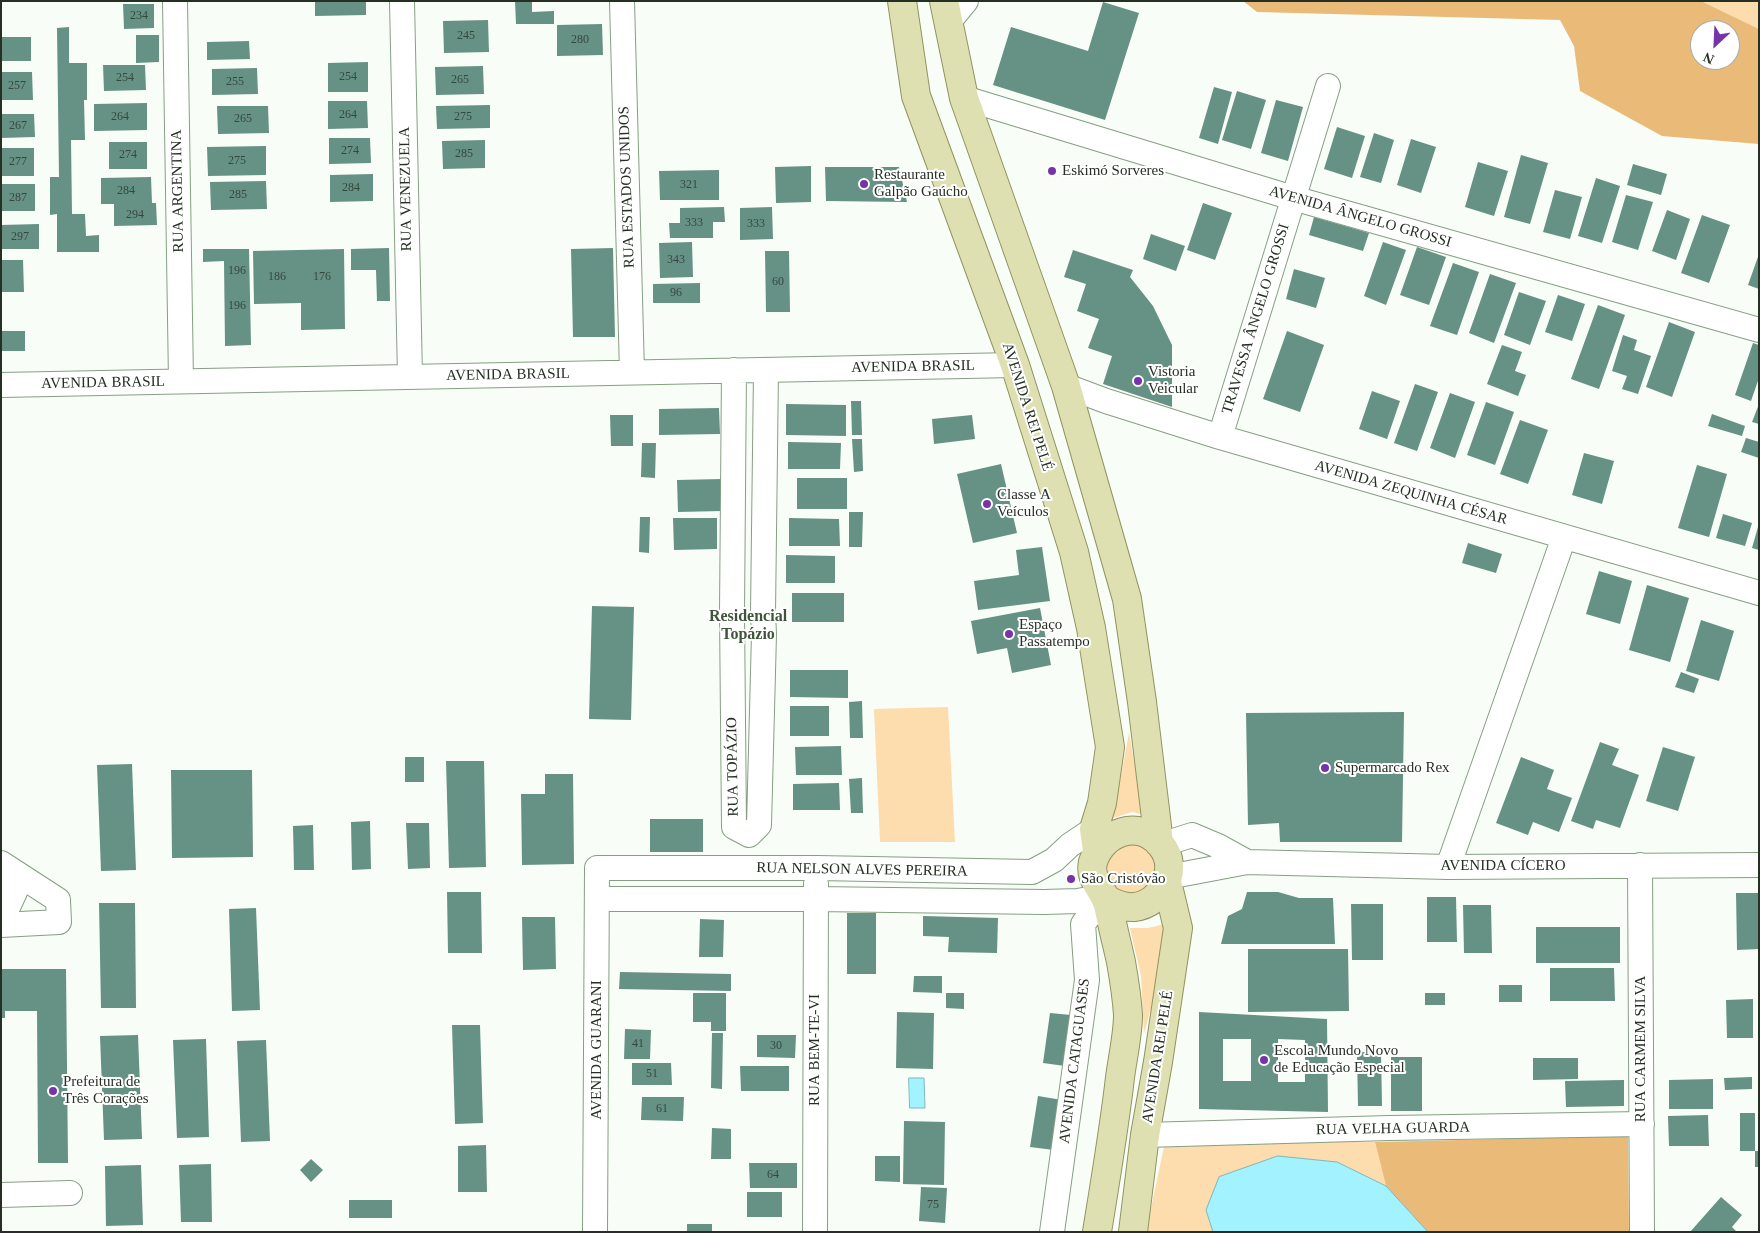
<!DOCTYPE html>
<html>
<head>
<meta charset="utf-8">
<style>
	body { margin:0 }
	#map { position:relative; width:1760px; height:1233px; overflow:hidden; background:#f8fdf7; font-family:Georgia,serif }
	canvas { display:block }
	.frame { position:absolute; inset:0; border:2px solid #252f23; pointer-events:none }
	.north { position:absolute; left:1690px; top:20px; width:50px; height:50px; box-sizing:border-box; background:#fff; border:1px solid #a8aca7; border-radius:50%; rotate:205deg; font-size:14px; font-weight:700; line-height:20px; text-align:center; color:#252f23 }
	.north::after { content:''; display:block; margin:auto; width:18px; height:22px; background:#7734a8; clip-path:polygon(50% 0,100% 100%,50% 72%,0 100%) }
</style>
</head>
<body>
<div id="map">
<canvas width="1760" height="1233"></canvas>
<div class="frame"></div>
<div class="north">N</div>
</div>
<script>
const c = document.querySelector('canvas').getContext('2d');
c.lineJoin = 'round';
function fill(path, color) { c.fillStyle = color; c.fill(path, 'evenodd'); }
function trace(path, color, width, dash) { c.strokeStyle = color; c.lineWidth = width; c.lineCap = dash ? 'butt' : 'round'; c.setLineDash(dash || []); c.stroke(path); }
function write(font, color, halo, rows, align = 'center') {
  c.font = font + ' Georgia,serif'; c.lineWidth = 4; c.setLineDash([]); c.textBaseline = 'middle'; c.strokeStyle = halo; c.fillStyle = color; for (const [text, x, y, turn = 0] of rows) {
    c.save(); c.translate(x, y); c.rotate((+turn || 0) * Math.PI / 180); c.textAlign = isNaN(turn) ? turn : align; if (halo) c.strokeText(text, 0, 0); c.fillText(text, 0, 0); c.restore();
  }
}
const green = new Path2D(`
	M1701 1H1759V29Z
	M948 707 955 842H880L874 709Z
	M1129 733 1135 767 1149 816 1132 812 1113 818Z
	M1128 840 1146 844 1159 858 1152 893 1116 897 1101 864Z
	M1165 924 1153 1000 1144 1034 1141 976 1130 928H1148Z
	M1165 1142H1375L1386 1186 1337 1162 1206 1210 1213 1232H1146Z`);
const forest = new Path2D(`
	M1243 1H1701L1759 29V144L1662 136 1580 91 1574 46 1560 20 1257 12ZM1700 30H1730V60H1700Z
	M1628 1136 1629 1232H1428L1386 1186 1375 1142Z`);
const water = new Path2D(`
	M909 1078H924L925 1108H910Z
	M1278 1156 1337 1162 1386 1186 1428 1232H1213L1206 1210 1219 1177Z`);
const building = new Path2D(`
	M315 1H366V15L315 16Z
	M515 1H532V12L554 11V24H516Z
	M1103 2 1139 13 1105 120 993 85 1011 27 1088 51Z
	M123 4H154V28L124 29Z
	M488 20 489 52 444 53 443 21Z
	M602 24 603 55 557 56V25Z
	M69 27V63H87V100H84L85 140H71L72 214H85L86 236 99 235V252H57V214L50 215V177H59L57 28Z
	M136 35H159V62L136 63Z
	M1 37H31V61H1Z
	M249 41 250 59 207 60V42Z
	M368 62V92H328V63Z
	M103 65H145L146 90 104 91Z
	M483 66 484 94 436 95 435 67Z
	M257 68 258 94 212 95V69Z
	M1 72H32L33 100H1Z
	M1214 87 1232 92 1218 144 1199 138Z
	M1237 91 1266 100 1251 149 1222 140Z
	M1276 100 1303 107 1288 161 1261 153Z
	M328 101H367L368 128 328 129Z
	M147 103V130L94 131V104Z
	M490 105V128L437 129 436 106Z
	M217 106H268L269 133 218 134Z
	M1 114H34L35 137 1 138Z
	M1337 127 1365 136 1352 178 1324 169Z
	M1374 133 1394 140 1381 183 1360 177Z
	M329 138H370L371 163 329 164Z
	M1411 139 1436 147 1421 193 1397 185Z
	M485 140V168L443 169 442 141Z
	M109 142H147V169H109Z
	M266 146V175L208 176 207 147Z
	M1 148H34V176H1Z
	M1521 155 1548 163 1530 224 1504 217Z
	M1478 162 1508 171 1494 216 1465 207Z
	M1633 164 1667 174 1661 195 1627 185Z
	M811 166V202L776 203 775 167Z
	M825 167H899L907 202 826 201Z
	M719 170V200H660L659 171Z
	M373 174V201L330 202V175Z
	M151 177 152 203H156L157 225 114 226V204H101V178Z
	M1596 178 1620 186 1602 243 1578 236Z
	M266 181 267 209 211 210 210 182Z
	M1 184H35V211H1Z
	M1555 190 1582 197 1570 239 1543 232Z
	M1626 195 1653 202 1638 250 1612 242Z
	M1203 203 1232 213 1215 260 1187 250Z
	M724 207 725 222H713V238H670L669 223H680V208Z
	M772 207 773 239 740 240V208Z
	M1667 210 1690 219 1676 260 1652 251Z
	M1702 215 1730 225 1709 283 1681 273Z
	M1314 217 1369 233 1363 251 1309 235Z
	M39 224V249H1V225Z
	M1151 234 1185 246 1176 271 1143 259Z
	M692 242 693 277 660 278 659 243Z
	M1383 242 1406 250 1386 305 1364 296Z
	M1417 247 1446 257 1429 305 1400 295Z
	M389 248 390 301H377L376 270H351V249Z
	M613 248 615 337H573L571 249Z
	M203 249H249L251 345 225 346 224 261 203 262Z
	M344 249 345 329 301 330V303L254 304 253 251Z
	M1073 250 1133 270 1130 277 1153 306 1172 345V407L1103 384 1112 356 1088 348 1099 319 1077 311 1086 284 1064 277Z
	M765 251H789L790 312H766Z
	M1759 254V289L1748 285Z
	M1 260H23L24 292H1Z
	M1453 263 1479 272 1457 335 1430 326Z
	M1294 269 1325 278 1316 308 1286 299Z
	M1490 274 1516 283 1494 343 1469 333Z
	M700 283V303H653V284Z
	M1519 292 1546 301 1530 345 1504 335Z
	M1558 295 1585 304 1572 341 1545 332Z
	M1598 305 1625 315 1599 389 1571 379Z
	M1669 322 1695 332 1672 397 1646 387Z
	M1 331H25V351H1Z
	M1287 331 1324 345 1300 412 1263 399Z
	M1623 335 1637 340 1634 350 1651 356 1638 394 1622 389 1627 376 1612 371Z
	M1753 343 1759 345V378L1751 401 1735 395Z
	M1502 345 1522 352 1515 371 1526 375 1518 396 1487 384Z
	M1415 384 1438 392 1417 451 1394 443Z
	M1372 391 1400 401 1387 439 1359 429Z
	M1450 393 1475 402 1455 458 1430 448Z
	M851 401H861L862 435H852Z
	M1486 402 1514 412 1495 465 1467 455Z
	M786 404 846 405V436L786 435Z
	M1759 404V424L1752 422Z
	M719 408 720 434 659 435V409Z
	M1712 414 1745 426 1742 436 1708 426Z
	M610 415H633V446H611Z
	M972 415 975 439 934 444 932 419Z
	M1520 420 1548 430 1528 484 1500 474Z
	M1746 438 1759 442V458L1741 452Z
	M852 439H862L863 471 854 472Z
	M788 442 841 443 840 469H788Z
	M642 443H656L655 478 641 477Z
	M1584 453 1614 461 1602 504 1572 495Z
	M1001 464 1017 533 973 543 957 474Z
	M1697 465 1727 474 1709 537 1678 528Z
	M797 478H847V509H797Z
	M722 479V511L678 512 677 480Z
	M849 512H863L862 547H849Z
	M1723 514 1752 523 1745 546 1716 538Z
	M640 517H650L649 553 639 552Z
	M673 518H717V549L674 550Z
	M789 518 839 519 840 546H789Z
	M1758 527H1759V550L1752 548Z
	M1468 543 1502 554 1496 573 1462 563Z
	M1042 547 1050 601 978 610 974 581 1019 575 1016 550Z
	M786 555 835 556V583H786Z
	M1599 571 1632 581 1620 624 1586 614Z
	M1647 585 1689 598 1670 662 1629 650Z
	M792 593H844V622H792Z
	M592 606 634 607 631 720 589 719Z
	M1040 608 1051 665 1012 673 1007 648 977 654 971 621Z
	M1701 620 1734 631 1719 681 1686 671Z
	M790 670H848V698L790 697Z
	M1681 672 1699 679 1694 693 1675 687Z
	M862 701 863 738H850L849 702Z
	M790 706H829V736H790Z
	M1404 712 1402 842H1280L1279 823 1248 825 1246 713Z
	M1600 742 1619 749 1612 765 1639 775 1620 828 1596 820 1593 829 1571 821Z
	M841 746 842 775H796L795 747Z
	M1663 747 1695 757 1678 811 1646 801Z
	M405 757H424V782H405Z
	M1521 757 1554 770 1547 789 1572 798 1559 832 1533 822 1528 835 1496 823Z
	M446 761H484L486 867 449 868Z
	M132 764 136 870 101 871 97 765Z
	M171 770H252L253 857 172 858Z
	M545 774H573L574 864 522 865 521 794H545Z
	M862 778 863 813H851L849 779Z
	M839 783 840 810H793V784Z
	M650 819H703V852H650Z
	M370 821 371 869 352 870 351 822Z
	M406 823H429L430 868 408 869Z
	M313 825 314 870H294L293 826Z
	M447 892H481L482 953H448Z
	M1247 892H1278L1299 898H1333L1335 944H1221L1228 916 1242 909Z
	M1736 893H1759V949L1737 950Z
	M1427 897H1456L1457 942H1427Z
	M99 903H135L136 1008H101Z
	M1351 904H1383V960H1352Z
	M1463 905H1491L1492 953H1464Z
	M256 908 260 1010 232 1011 229 909Z
	M847 913H876V974H847Z
	M923 916 998 918 997 953 948 952 949 937 923 936Z
	M522 917H555L556 969 523 970Z
	M700 919 724 920 723 957H699Z
	M1536 927H1620V963H1536Z
	M1248 949H1348L1349 1011 1248 1012Z
	M1550 968H1614L1615 1001H1550Z
	M1 969H66L68 1163H38L37 1011H5V1018H1Z
	M620 972 731 974V991L619 989Z
	M914 976H942V993L913 992Z
	M1499 985H1522V1002H1499Z
	M693 993H726V1031H711V1022H693Z
	M946 993H964V1009L946 1008Z
	M1425 993H1445V1005H1425Z
	M1753 999V1038H1727L1726 1000Z
	M897 1012 934 1013 933 1069 896 1068Z
	M1199 1012 1327 1019 1328 1112 1199 1109ZM1223 1039H1251V1081H1223ZM1278 1039 1305 1040V1082H1278Z
	M1050 1013 1071 1015 1065 1066 1043 1063Z
	M452 1025H480L483 1123 455 1124Z
	M625 1029 651 1030 650 1059H624Z
	M712 1033H723L722 1089 711 1088Z
	M138 1035 142 1139 104 1140 100 1036Z
	M757 1035H796L795 1058 757 1057Z
	M206 1039 209 1137 177 1138 173 1040Z
	M266 1040 270 1141 241 1142 237 1041Z
	M1357 1052H1381L1382 1106H1358Z
	M1391 1057H1422V1111H1391Z
	M1533 1058H1578V1079L1533 1080Z
	M632 1063H671L672 1085H632Z
	M740 1066H789V1091H741Z
	M1752 1077V1089L1725 1090 1724 1078Z
	M1713 1079V1109H1669V1080Z
	M1624 1080V1106L1566 1107 1565 1081Z
	M1038 1096 1062 1100 1054 1150 1030 1147Z
	M642 1097H684L683 1121 641 1120Z
	M1740 1113H1755V1151H1740Z
	M1708 1115 1709 1146H1669L1668 1116Z
	M904 1121 945 1122 944 1185 903 1184Z
	M712 1128 731 1129V1159H711Z
	M486 1145 487 1192H458V1146Z
	M1755 1151H1759V1167H1755Z
	M875 1156H900V1182L875 1181Z
	M311 1159 323 1170 311 1182 300 1170Z
	M749 1163H797V1188H750Z
	M211 1164 212 1222H181L179 1165Z
	M141 1165 143 1225 106 1226 105 1166Z
	M921 1187 947 1188 945 1223 919 1221Z
	M747 1192H782V1217H747Z
	M1721 1197 1742 1215 1732 1227 1737 1232H1690Z
	M349 1200H392V1218H349Z
	M687 1224H712V1232H687Z`);
const minor = new Path2D(`
	M175 1 181 381
	M402 1 410 377
	M622 1 632 372
	M948 23 966 1
	M964 98 1293 198 1759 330
	M734 370 732 613 734 827 749 835 759 825 764 634 763 613 766 370
	M1 385 1015 365
	M1066 386 1106 401 1220 437 1759 593
	M1220 437 1328 86
	M1161 845 1192 835 1218 846 1247 862
	M1 863 58 900 59 922 1 925
	M1640 865 1642 1232
	M1448 867 1564 537
	M1 868 8 876 15 892 8 907 1 914
	M1168 877 1247 862 1448 867 1759 865
	M597 899H816L1044 902 1078 901 1103 896
	M1145 1135 1389 1128 1642 1124
	M1 1195 70 1193
	M595 1232 597 868H817L1032 872 1054 860 1070 845 1094 829 1110 835
	M815 1232 816 884
	M1052 1232 1087 980 1083 924 1104 897`);
const major = new Path2D(`
	M902 1 916 96 1015 365 1074 552 1091 628 1110 747 1102 803 1094 829 1097 850
	M944 1 964 98 1066 386 1127 599 1142 702 1159 843
	M1097 1232C1105 1183 1113 1135 1119 1086 1121 1064 1128 1037 1128 1015 1127 998 1124 979 1121 962 1118 948 1114 933 1111 918 1109 912 1109 905 1106 900 1101 887 1089 878 1093 862 1102 832 1139 818 1161 845 1180 868 1163 904 1134 907 1124 908 1115 904 1106 899
	M1133 1232 1145 1135 1158 1062 1178 928 1167 882`);
const markers = [
	[1052,171,5,"#7734a8"],
	[864,184,5,"#7734a8"],
	[1138,381,5,"#7734a8"],
	[987,504,5,"#7734a8"],
	[1009,634,5,"#7734a8"],
	[1325,768,5,"#7734a8"],
	[1071,879,5,"#7734a8"],
	[1264,1060,5,"#7734a8"],
	[53,1091,5,"#7734a8"]
];
const numberNames = [
	["234",139,16],
	["245",466,36],
	["280",580,40],
	["254",348,77],
	["254",125,78],
	["265",460,80],
	["255",235,82],
	["257",17,86],
	["264",348,115],
	["264",120,117],
	["275",463,117],
	["265",243,119],
	["267",18,126],
	["274",350,151],
	["285",464,154],
	["274",128,155],
	["275",237,161],
	["277",18,162],
	["321",689,185],
	["284",351,188],
	["284",126,191],
	["285",238,195],
	["287",18,198],
	["294",135,215],
	["333",694,223],
	["333",756,224],
	["297",20,237],
	["343",676,260],
	["196",237,271],
	["186",277,277],
	["176",322,277],
	["60",778,282],
	["96",676,293],
	["196",237,306],
	["41",638,1044],
	["30",776,1046],
	["51",652,1074],
	["61",662,1109],
	["64",773,1175],
	["75",933,1205]
];
const poiNames = [
	["Eskimó Sorveres",1062,171],
	["Restaurante",874,175],
	["Galpão Gaúcho",874,192],
	["Vistoria",1148,372],
	["Veicular",1148,389],
	["Classe A",997,495],
	["Veículos",997,512],
	["Espaço",1019,625],
	["Passatempo",1019,642],
	["Supermarcado Rex",1335,768],
	["São Cristóvão",1081,879],
	["Escola Mundo Novo",1274,1051],
	["de Educação Especial",1274,1068],
	["Prefeitura de",63,1082],
	["Três Corações",63,1099]
];
const streetNames = [
	["RUA ESTADOS UNIDOS",627,187,-92],
	["RUA VENEZUELA",406,189,-91],
	["RUA ARGENTINA",178,191,-91],
	["AVENIDA ÂNGELO GROSSI",1360,217,16],
	["TRAVESSA ÂNGELO GROSSI",1256,319,-73],
	["AVENIDA BRASIL",913,367,-1],
	["AVENIDA BRASIL",508,375,-1],
	["AVENIDA BRASIL",103,383,-1],
	["AVENIDA REI PELÉ",1027,407,72],
	["AVENIDA ZEQUINHA CÉSAR",1411,493,16],
	["RUA TOPÁZIO",733,767,-91],
	["AVENIDA CÍCERO",1503,866],
	["RUA NELSON ALVES PEREIRA",862,870,1],
	["RUA CARMEM SILVA",1641,1049,-90],
	["AVENIDA GUARANI",597,1050,-90],
	["RUA BEM-TE-VI",815,1050,-90],
	["AVENIDA REI PELÉ",1158,1057,-81],
	["AVENIDA CATAGUASES",1075,1061,-83],
	["RUA VELHA GUARDA",1393,1129,-1]
];
const neighbourhoodNames = [
	["Residencial",748,617],
	["Topázio",748,635]
];
fill(green, '#fddcae');
fill(forest, '#eabb78');
fill(water, '#a2f2ff');
trace(water, '#7cb8bd', 1);
fill(building, '#669185');
trace(minor, '#869f83', 26);
trace(major, '#90945e', 30);
trace(minor, '#fff', 24);
trace(major, '#dfe0b2', 28);
for (const [x, y, r, color] of markers) { const dot = new Path2D(); dot.arc(x, y, r, 0, 2 * Math.PI); c.fillStyle = color; c.fill(dot); trace(dot, '#fff', 2); }
write('12px', '#35483c', null, numberNames);
write('15px', '#252f23', '#fff', poiNames, 'left');
write('15px', '#252f23', '#fff', streetNames);
write('bold 16px', '#3e553b', '#fff', neighbourhoodNames);
</script>
</body>
</html>
